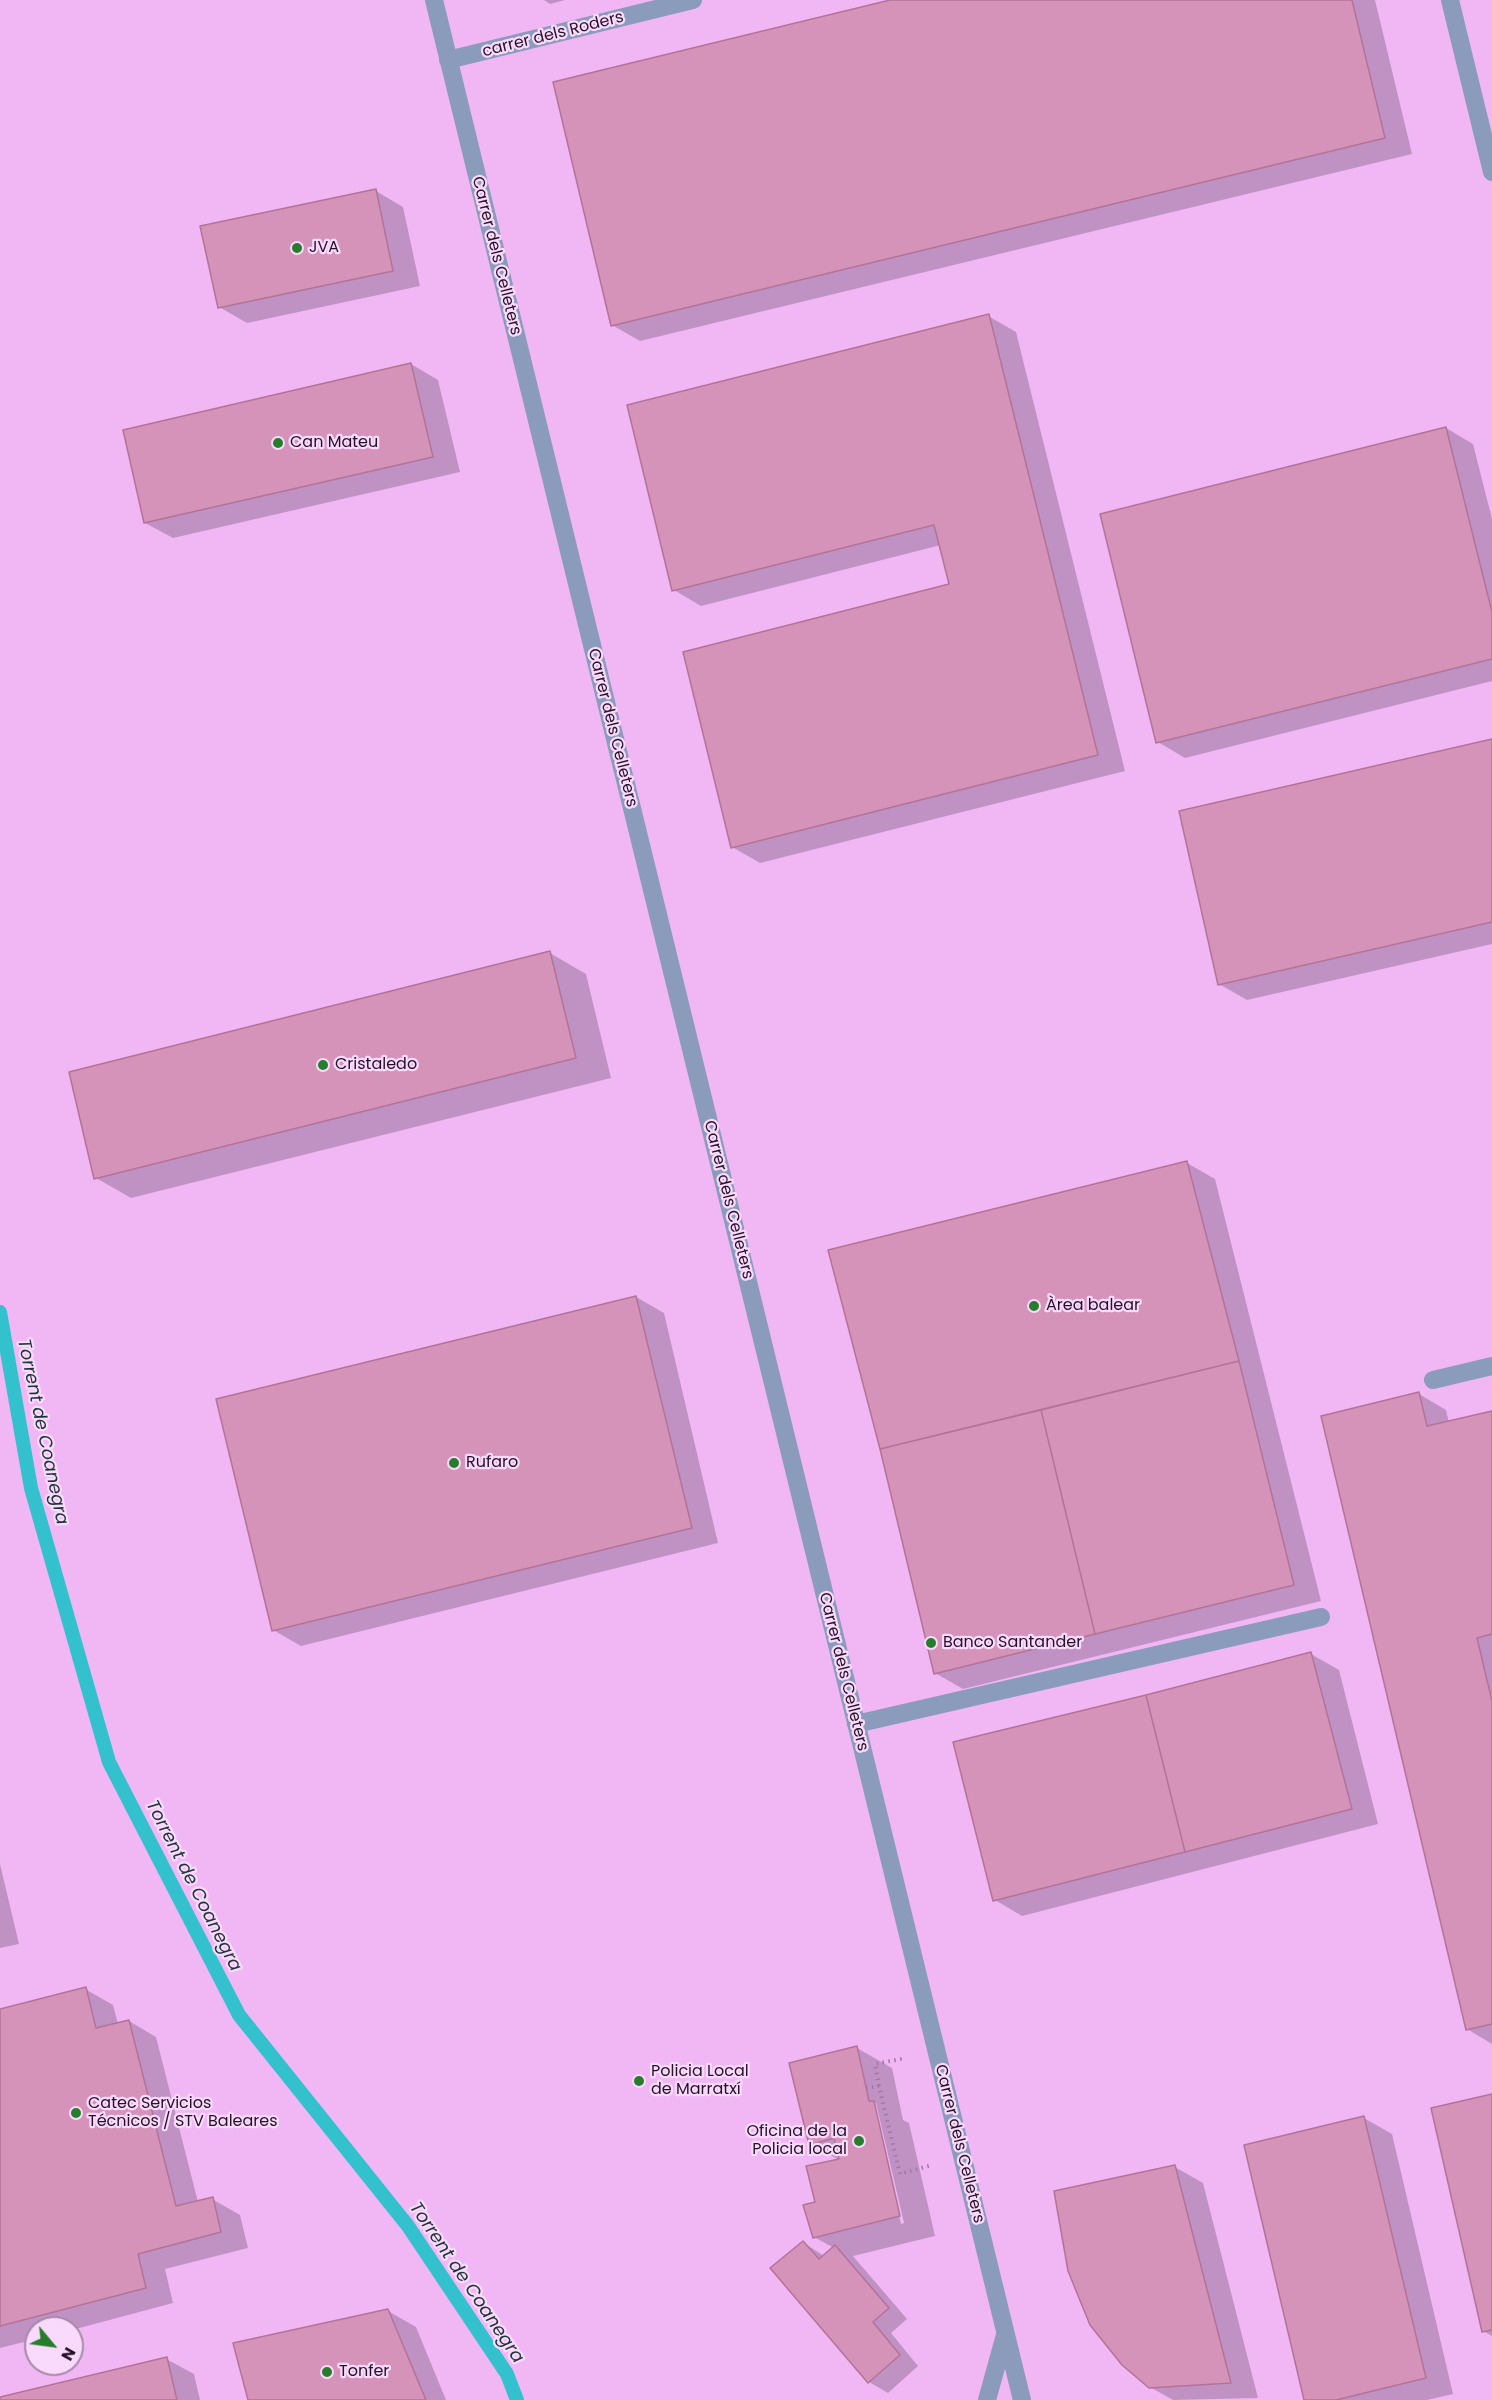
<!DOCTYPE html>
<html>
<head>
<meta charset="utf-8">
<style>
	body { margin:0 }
	#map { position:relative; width:1492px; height:2400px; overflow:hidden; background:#f9c4fd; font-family:Poppins,sans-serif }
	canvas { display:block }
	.north { position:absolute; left:24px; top:2316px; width:60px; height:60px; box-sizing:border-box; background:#fadafc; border:2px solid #a58aa7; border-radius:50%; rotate:119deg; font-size:16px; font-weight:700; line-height:24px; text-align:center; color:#261328 }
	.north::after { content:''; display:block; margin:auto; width:21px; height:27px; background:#267e2c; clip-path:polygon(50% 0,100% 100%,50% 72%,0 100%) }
</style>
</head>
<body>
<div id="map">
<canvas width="1492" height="2400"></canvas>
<div class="north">N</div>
</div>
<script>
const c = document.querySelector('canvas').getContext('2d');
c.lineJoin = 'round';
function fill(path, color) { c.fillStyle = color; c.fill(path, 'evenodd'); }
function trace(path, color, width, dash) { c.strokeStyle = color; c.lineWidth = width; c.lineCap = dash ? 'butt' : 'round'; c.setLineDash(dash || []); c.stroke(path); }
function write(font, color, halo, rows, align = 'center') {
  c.font = font + ' Poppins,sans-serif'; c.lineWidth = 4.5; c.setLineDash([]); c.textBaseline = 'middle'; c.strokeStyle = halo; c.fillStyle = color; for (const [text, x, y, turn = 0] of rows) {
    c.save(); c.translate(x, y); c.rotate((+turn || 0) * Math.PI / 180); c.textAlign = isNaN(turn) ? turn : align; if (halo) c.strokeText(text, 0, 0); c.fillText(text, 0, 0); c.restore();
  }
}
const built = new Path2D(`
	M0 0H1492V2400H0ZM36 2328H72V2364H36Z`);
const shadow = new Path2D(`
	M544 0H565L550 4Z
	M897 0H1375L1412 154 640 341 612 325Z
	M376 191 403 207 420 286 247 323 219 307Z
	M988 316 1016 332 1125 771 760 863 732 847 951 585 941 545 701 606 674 590Z
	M411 364 438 380 460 472 173 538 145 523Z
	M1446 428 1473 444 1492 519V681L1185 758 1158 742Z
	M1492 741V944L1247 1000 1219 984Z
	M550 953 586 974 611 1078 131 1198 96 1178Z
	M1187 1163 1215 1179 1321 1601 963 1689 935 1673 881 1448Z
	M636 1297 664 1313 718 1543 301 1646 273 1630Z
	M1419 1394 1446 1410 1449 1423 1492 1412V2044L1467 2029Z
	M1311 1654 1339 1670 1378 1824 1022 1916 995 1900Z
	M0 1864 19 1944 0 1948Z
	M85 1989 113 2005 118 2024 129 2021 156 2037 198 2202 212 2199 240 2215 248 2248 165 2269 173 2303 72 2330 36 2328V2339L0 2348V2011Z
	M857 2048 892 2068 903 2120 909 2123 935 2236 853 2256 907 2319 891 2333 918 2366 888 2393 869 2382 804 2243 824 2256 834 2248 814 2237 817 2203 839 2160 811 2144ZM873 2103H876L904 2223 901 2224Z
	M1492 2096V2336L1483 2331Z
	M1364 2118 1392 2134 1453 2394 1427 2400H1306Z
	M1175 2167 1203 2183 1258 2398 1173 2400 1150 2387Z
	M388 2311 416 2327 446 2400H249Z
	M166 2359 194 2374 200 2400H0Z`);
const stream = new Path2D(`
	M0 1312 31 1488 109 1762 239 2015 408 2226 507 2374 517 2400`);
const building = new Path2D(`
	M890 0H1352L1385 138 611 326 553 82Z
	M376 189 393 271 218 308 200 226Z
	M989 314 1098 755 731 848 683 652 949 584 934 525 672 591 627 405Z
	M411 363 433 457 144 523 123 430Z
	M1446 427 1492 612V659L1156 743 1100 514Z
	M1492 739V922L1218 985 1179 811Z
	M550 951 576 1058 94 1179 69 1072Z
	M1187 1161 1239 1361 880 1449 828 1250Z
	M636 1296 692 1528 272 1631 216 1399Z
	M1239 1361 1294 1585 1095 1634 1041 1410Z
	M1419 1392 1427 1426 1492 1411V1634L1477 1638 1492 1701V2024L1466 2030 1321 1416Z
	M1041 1410 1095 1634 934 1674 880 1449Z
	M1311 1652 1352 1809 1185 1852 1146 1695Z
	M1146 1695 1185 1852 993 1901 953 1742Z
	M86 1987 96 2028 129 2020 176 2206 213 2197 221 2232 138 2254 146 2288 0 2326V2009Z
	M857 2046 869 2101H874L900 2216 813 2238 803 2205 815 2202 806 2166 839 2159 834 2138 809 2145 789 2063Z
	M1492 2094V2330L1482 2332 1431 2108Z
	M1364 2116 1426 2378 1336 2400H1304L1244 2145Z
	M1175 2165 1231 2383 1149 2388 1122 2365 1090 2325 1068 2271 1054 2191Z
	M803 2241 819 2259 835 2245 889 2308 873 2322 900 2355 868 2383 770 2268Z
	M388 2309 426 2400H248L233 2343Z
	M167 2357 177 2400H0V2397Z`);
const path = new Path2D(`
	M879 2086 875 2064 906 2058
	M866 2088 879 2086 900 2174 932 2165`);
const lane = new Path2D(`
	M1433 1380 1492 1366
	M856 1724 1321 1617`);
const street = new Path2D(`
	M434 0 1022 2400
	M1450 0 1492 172
	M448 60 693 0
	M987 2400 1005 2335`);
const markers = [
	[297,248,6,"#267e2c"],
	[278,443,6,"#267e2c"],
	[323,1065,6,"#267e2c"],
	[1034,1306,6,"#267e2c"],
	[454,1463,6,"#267e2c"],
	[931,1643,6,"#267e2c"],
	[639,2081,6,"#267e2c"],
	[76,2113,6,"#267e2c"],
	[859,2141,6,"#267e2c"],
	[327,2372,6,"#267e2c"]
];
const streetNames = [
	["carrer dels Roders",553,35,-14],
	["Carrer dels Celleters",496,256,76],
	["Carrer dels Celleters",612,728,76],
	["Carrer dels Celleters",728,1200,76],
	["Carrer dels Celleters",843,1672,76],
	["Carrer dels Celleters",959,2144,76]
];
const poiNames = [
	["JVA",309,248],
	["Can Mateu",290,443],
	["Cristaledo",335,1065],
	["Àrea balear",1046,1306],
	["Rufaro",466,1463],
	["Banco Santander",943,1643],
	["Policia Local",651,2072],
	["de Marratxí",651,2090],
	["Catec Servicios",88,2104],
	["Técnicos / STV Baleares",88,2122],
	["Oficina de la",847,2132,"right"],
	["Policia local",847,2150,"right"],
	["Tonfer",339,2372]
];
const waterNames = [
	["Torrent de Coanegra",42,1432,78],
	["Torrent de Coanegra",193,1886,63],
	["Torrent de Coanegra",466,2283,56]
];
fill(built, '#f1b7f5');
fill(shadow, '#0003');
trace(stream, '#34c1ce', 14);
fill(building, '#d693ba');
trace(building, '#b37398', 1.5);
trace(path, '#a079a3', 4, [1.5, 4.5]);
trace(lane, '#8b9bbc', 18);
trace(street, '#8b9bbc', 18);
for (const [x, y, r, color] of markers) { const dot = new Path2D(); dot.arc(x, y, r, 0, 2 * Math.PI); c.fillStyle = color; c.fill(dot); trace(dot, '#fadafc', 2); }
write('16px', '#261328', '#fadafc', streetNames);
write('16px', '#261328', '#fadafc', poiNames, 'left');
write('italic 18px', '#1e3537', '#fadafc', waterNames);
</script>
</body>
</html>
